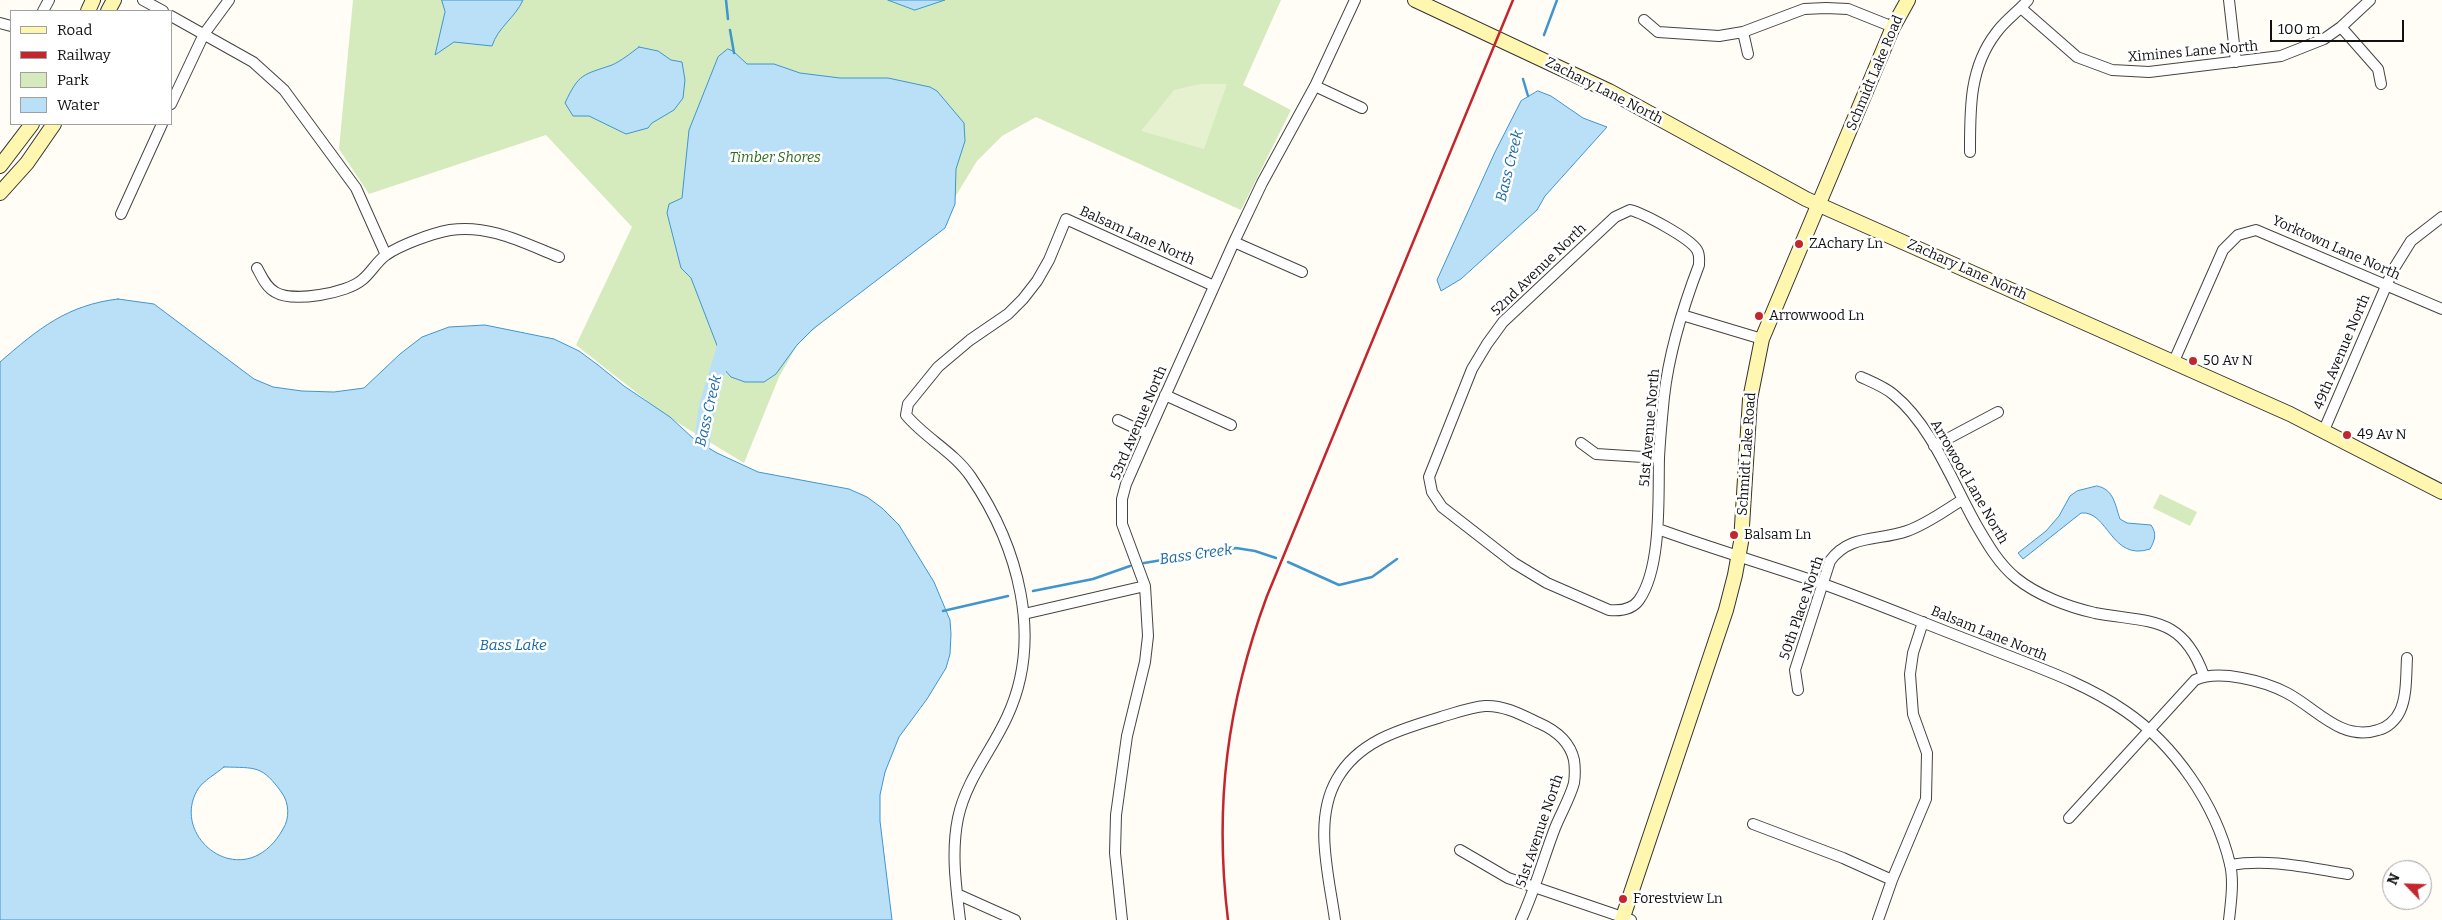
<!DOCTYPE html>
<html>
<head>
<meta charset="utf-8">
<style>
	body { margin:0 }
	#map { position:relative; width:2442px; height:920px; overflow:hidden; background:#fffdf5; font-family:Bitter,serif }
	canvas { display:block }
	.legend { position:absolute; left:10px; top:10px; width:162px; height:115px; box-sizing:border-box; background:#fff; border:1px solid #a0a0a0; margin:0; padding:6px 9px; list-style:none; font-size:15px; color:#111 }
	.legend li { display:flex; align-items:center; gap:10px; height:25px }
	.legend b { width:25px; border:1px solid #a0a0a0 }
	.north { position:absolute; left:2382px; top:860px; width:50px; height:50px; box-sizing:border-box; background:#fff; border:1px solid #a0a0a0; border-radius:50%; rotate:294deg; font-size:14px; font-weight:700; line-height:20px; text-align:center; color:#111 }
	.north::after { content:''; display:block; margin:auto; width:18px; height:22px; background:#c4262e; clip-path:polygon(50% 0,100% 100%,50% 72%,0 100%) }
	.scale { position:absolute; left:2270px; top:20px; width:134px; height:22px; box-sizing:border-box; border:2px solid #111; border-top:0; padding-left:6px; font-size:15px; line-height:18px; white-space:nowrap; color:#111; -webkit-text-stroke:4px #fff; paint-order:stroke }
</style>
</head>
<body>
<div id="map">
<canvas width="2442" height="920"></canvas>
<ul class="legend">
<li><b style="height:6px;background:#fff6b0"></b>Road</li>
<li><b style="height:6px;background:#c4262e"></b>Railway</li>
<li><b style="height:14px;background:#d5ebbd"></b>Park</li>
<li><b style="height:14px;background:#b9e0f7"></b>Water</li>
</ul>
<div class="north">N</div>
<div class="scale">100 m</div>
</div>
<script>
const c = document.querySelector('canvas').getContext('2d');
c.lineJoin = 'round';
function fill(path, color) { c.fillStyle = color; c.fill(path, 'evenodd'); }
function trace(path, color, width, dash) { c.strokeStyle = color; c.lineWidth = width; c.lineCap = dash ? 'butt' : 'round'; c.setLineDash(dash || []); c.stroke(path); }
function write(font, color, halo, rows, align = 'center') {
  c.font = font + ' Bitter,serif'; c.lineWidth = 5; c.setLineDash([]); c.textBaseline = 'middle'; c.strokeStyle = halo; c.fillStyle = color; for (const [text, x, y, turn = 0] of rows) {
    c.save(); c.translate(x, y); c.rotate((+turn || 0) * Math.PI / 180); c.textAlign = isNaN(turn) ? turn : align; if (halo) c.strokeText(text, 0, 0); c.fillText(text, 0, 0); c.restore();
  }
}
const green = new Path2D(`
	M353 0H1281L1243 85 1291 110 1241 210 1036 117 1002 136 977 161 955 197 947 225 823 321 797 345 779 377 744 463 665 415 576 345 632 227 546 135 369 194 339 149Z
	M2160 494 2197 512 2190 526 2153 508Z`);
const pitch = new Path2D(`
	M1200 84H1227L1204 149 1141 131 1174 90Z`);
const water = new Path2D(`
	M442 0H523C515 18 498 27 492 46L454 42 435 55 445 12Z
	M888 0H945L915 10Z
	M639 47 658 51 671 60 682 62 685 80 683 98 674 110 652 123 648 128 626 134 589 116H573L565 103C579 73 583 75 612 65 621 61 631 53 639 47Z
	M728 49 733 51 747 64H774L800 73 840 78H888L930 87 937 91 964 123 965 141 956 169 955 204 945 228 813 329 797 345 776 374 764 382H745L731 377 716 360 718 348 691 278 681 268 667 213 669 204 682 198 689 130 718 57Z
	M1538 91 1551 96 1583 118 1607 127 1545 196 1537 210 1461 279 1441 291 1437 280 1495 152 1521 101Z
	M118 299 154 304 254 379 273 387 302 391 334 392 364 388 400 354 422 337 449 327 485 325 554 339 579 351 598 365 624 386 670 417 695 440 717 453 758 472 849 489 867 497 882 508 899 525 934 582 950 620 951 634 950 654 946 668 927 699 899 737 885 772 880 795V821L892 920H0V362C38 329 67 305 118 299ZM224 767C256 768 262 765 282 793 289 803 290 818 283 829 245 897 168 838 198 789 203 781 217 773 224 767Z
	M2097 486C2114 489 2115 505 2120 519L2127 523 2151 525C2157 534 2155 540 2150 549 2111 562 2108 510 2081 513L2023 559 2018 553 2046 531 2059 516 2070 496 2077 491Z`);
const stream = new Path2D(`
	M726 0 728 19
	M730 30 734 53
	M1544 35 1557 0
	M1523 79 1528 96
	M1288 562 1339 585 1372 577 1397 559
	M1144 563 1236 548 1255 551 1276 558
	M1033 591 1093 579 1130 566
	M943 611 1008 596`);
const river = new Path2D(`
	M699 464 707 406 726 343`);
const street = new Path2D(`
	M143 0 163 11
	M2229 0 2236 62
	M2021 8 2077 57 2112 70 2149 72 2281 56 2324 39 2341 27 2370 0
	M43 11 49 0
	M171 16 253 62 284 90 356 188 386 255
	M1644 20 1658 32 1719 36 1743 32 1804 9 1826 8 1848 9 1893 27
	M0 23 11 26
	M2341 27 2378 69 2381 84
	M1743 32 1748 54
	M1315 86 1362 108
	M171 104 204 34 229 0
	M1970 152C1970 110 1969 68 1996 33 2005 20 2018 12 2028 0
	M1630 210C1643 213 1690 238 1697 250 1700 255 1699 259 1699 265 1683 307 1669 352 1664 397 1662 417 1660 438 1659 458 1658 497 1662 567 1639 600 1632 610 1620 611 1609 610L1547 583 1514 563 1442 507 1432 492 1429 477 1472 369 1487 344 1503 322 1615 217Z
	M121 214 162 124
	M1234 242 1302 272
	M257 268C262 277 266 287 275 292 293 303 347 293 362 280 371 273 377 261 386 255 400 245 433 233 450 230 489 224 524 243 559 257
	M1682 315 1762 339
	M2174 361 2223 250 2238 235 2256 230 2442 309
	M1861 377C1872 382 1885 387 1894 395 1932 426 1953 484 1977 526 1988 545 1999 564 2016 578 2037 595 2068 607 2095 613 2148 623 2182 614 2204 676
	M1165 395 1231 425
	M1118 420 1148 434
	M2324 430 2393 270 2411 241 2442 217
	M1581 443 1596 454 1659 458
	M1934 446 1998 412
	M1658 529C1713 549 1768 565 1823 584 1876 603 1928 625 1981 645 2030 665 2082 681 2125 711 2175 745 2216 805 2230 864 2234 881 2231 902 2229 920
	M1024 614 1145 586
	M1798 690 1795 670 1830 561C1849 534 1879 541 1907 531 1927 524 1944 511 1962 500
	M2069 818 2195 680C2219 669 2264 681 2287 693 2316 708 2341 742 2378 730 2387 728 2396 720 2400 711 2407 696 2406 675 2407 658
	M1753 824 1843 858 1892 880
	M1460 850 1508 878 1631 920
	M2230 865C2269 858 2309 868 2348 874
	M957 894 1015 920
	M960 920C956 886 951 852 958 818 966 780 991 752 1007 717 1044 638 1018 546 971 477 954 452 925 438 906 415L908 404 938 367 970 340 1008 314 1023 299 1037 281 1049 260 1066 219 1214 286
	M1122 920 1115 853 1116 815 1127 736 1145 662 1148 636 1145 586 1122 524V499L1126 484 1148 434 1234 242 1262 183 1315 86 1355 0
	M1335 920C1329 876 1313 820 1337 779 1359 740 1402 729 1441 717 1455 713 1471 707 1485 706 1504 705 1522 715 1539 723 1555 730 1570 742 1574 760 1575 767 1575 776 1574 783 1570 798 1561 813 1555 828 1543 859 1535 890 1521 920
	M1878 920 1892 880 1926 799 1927 753 1913 714 1910 674 1913 653 1923 622`);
const secondary = new Path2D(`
	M1415 0 1609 91 1806 199 2290 414 2442 492
	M88 11 93 0
	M108 11 114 0
	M0 166 32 124
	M0 193 27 163 54 124
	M1622 920 1726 610 1735 575 1741 542 1750 399 1762 339 1893 27 1908 0`);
const rail = new Path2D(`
	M1228 920C1214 805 1227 704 1267 596L1513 0`);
const markers = [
	[1799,244,5,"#c4262e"],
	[1759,316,5,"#c4262e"],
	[2193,361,5,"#c4262e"],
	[2347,435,5,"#c4262e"],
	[1734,535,5,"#c4262e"],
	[1623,899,5,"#c4262e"]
];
const streetNames = [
	["Ximines Lane North",2193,52,-5],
	["Schmidt Lake Road",1875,73,-67],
	["Zachary Lane North",1604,91,27],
	["Balsam Lane North",1137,236,24],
	["Yorktown Lane North",2336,248,24],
	["52nd Avenue North",1539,270,-44],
	["Zachary Lane North",1967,270,24],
	["49th Avenue North",2342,352,-67],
	["53rd Avenue North",1139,423,-67],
	["51st Avenue North",1650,428,-85],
	["Schmidt Lake Road",1747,454,-86],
	["Arrowood Lane North",1969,482,60],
	["50th Place North",1802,608,-71],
	["Balsam Lane North",1989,634,22],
	["51st Avenue North",1540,831,-71]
];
const parkNames = [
	["Timber Shores",775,158]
];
const poiNames = [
	["ZAchary Ln",1809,244],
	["Arrowwood Ln",1769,316],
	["50 Av N",2203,361],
	["49 Av N",2357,435],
	["Balsam Ln",1744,535],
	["Forestview Ln",1633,899]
];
const waterNames = [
	["Bass Creek",1510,166,-76],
	["Bass Creek",709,411,-77],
	["Bass Creek",1196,555,-8],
	["Bass Lake",513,646]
];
fill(green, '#d5ebbd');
fill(pitch, '#e6f2cf');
fill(water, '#b9e0f7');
trace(water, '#3f96cf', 1);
trace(stream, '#3f96cf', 2.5);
trace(river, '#b9e0f7', 16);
trace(street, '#444', 12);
trace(secondary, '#333', 16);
trace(street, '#fff', 10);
trace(secondary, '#fff6b0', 14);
trace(rail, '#c4262e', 2.5);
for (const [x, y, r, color] of markers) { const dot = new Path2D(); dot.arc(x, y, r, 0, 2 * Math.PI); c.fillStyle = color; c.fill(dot); trace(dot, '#fff', 2); }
write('14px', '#111', '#fff', streetNames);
write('italic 14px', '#2f6b1f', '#fff', parkNames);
write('14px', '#111', '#fff', poiNames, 'left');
write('italic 15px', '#1768a6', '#fff', waterNames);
</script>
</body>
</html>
